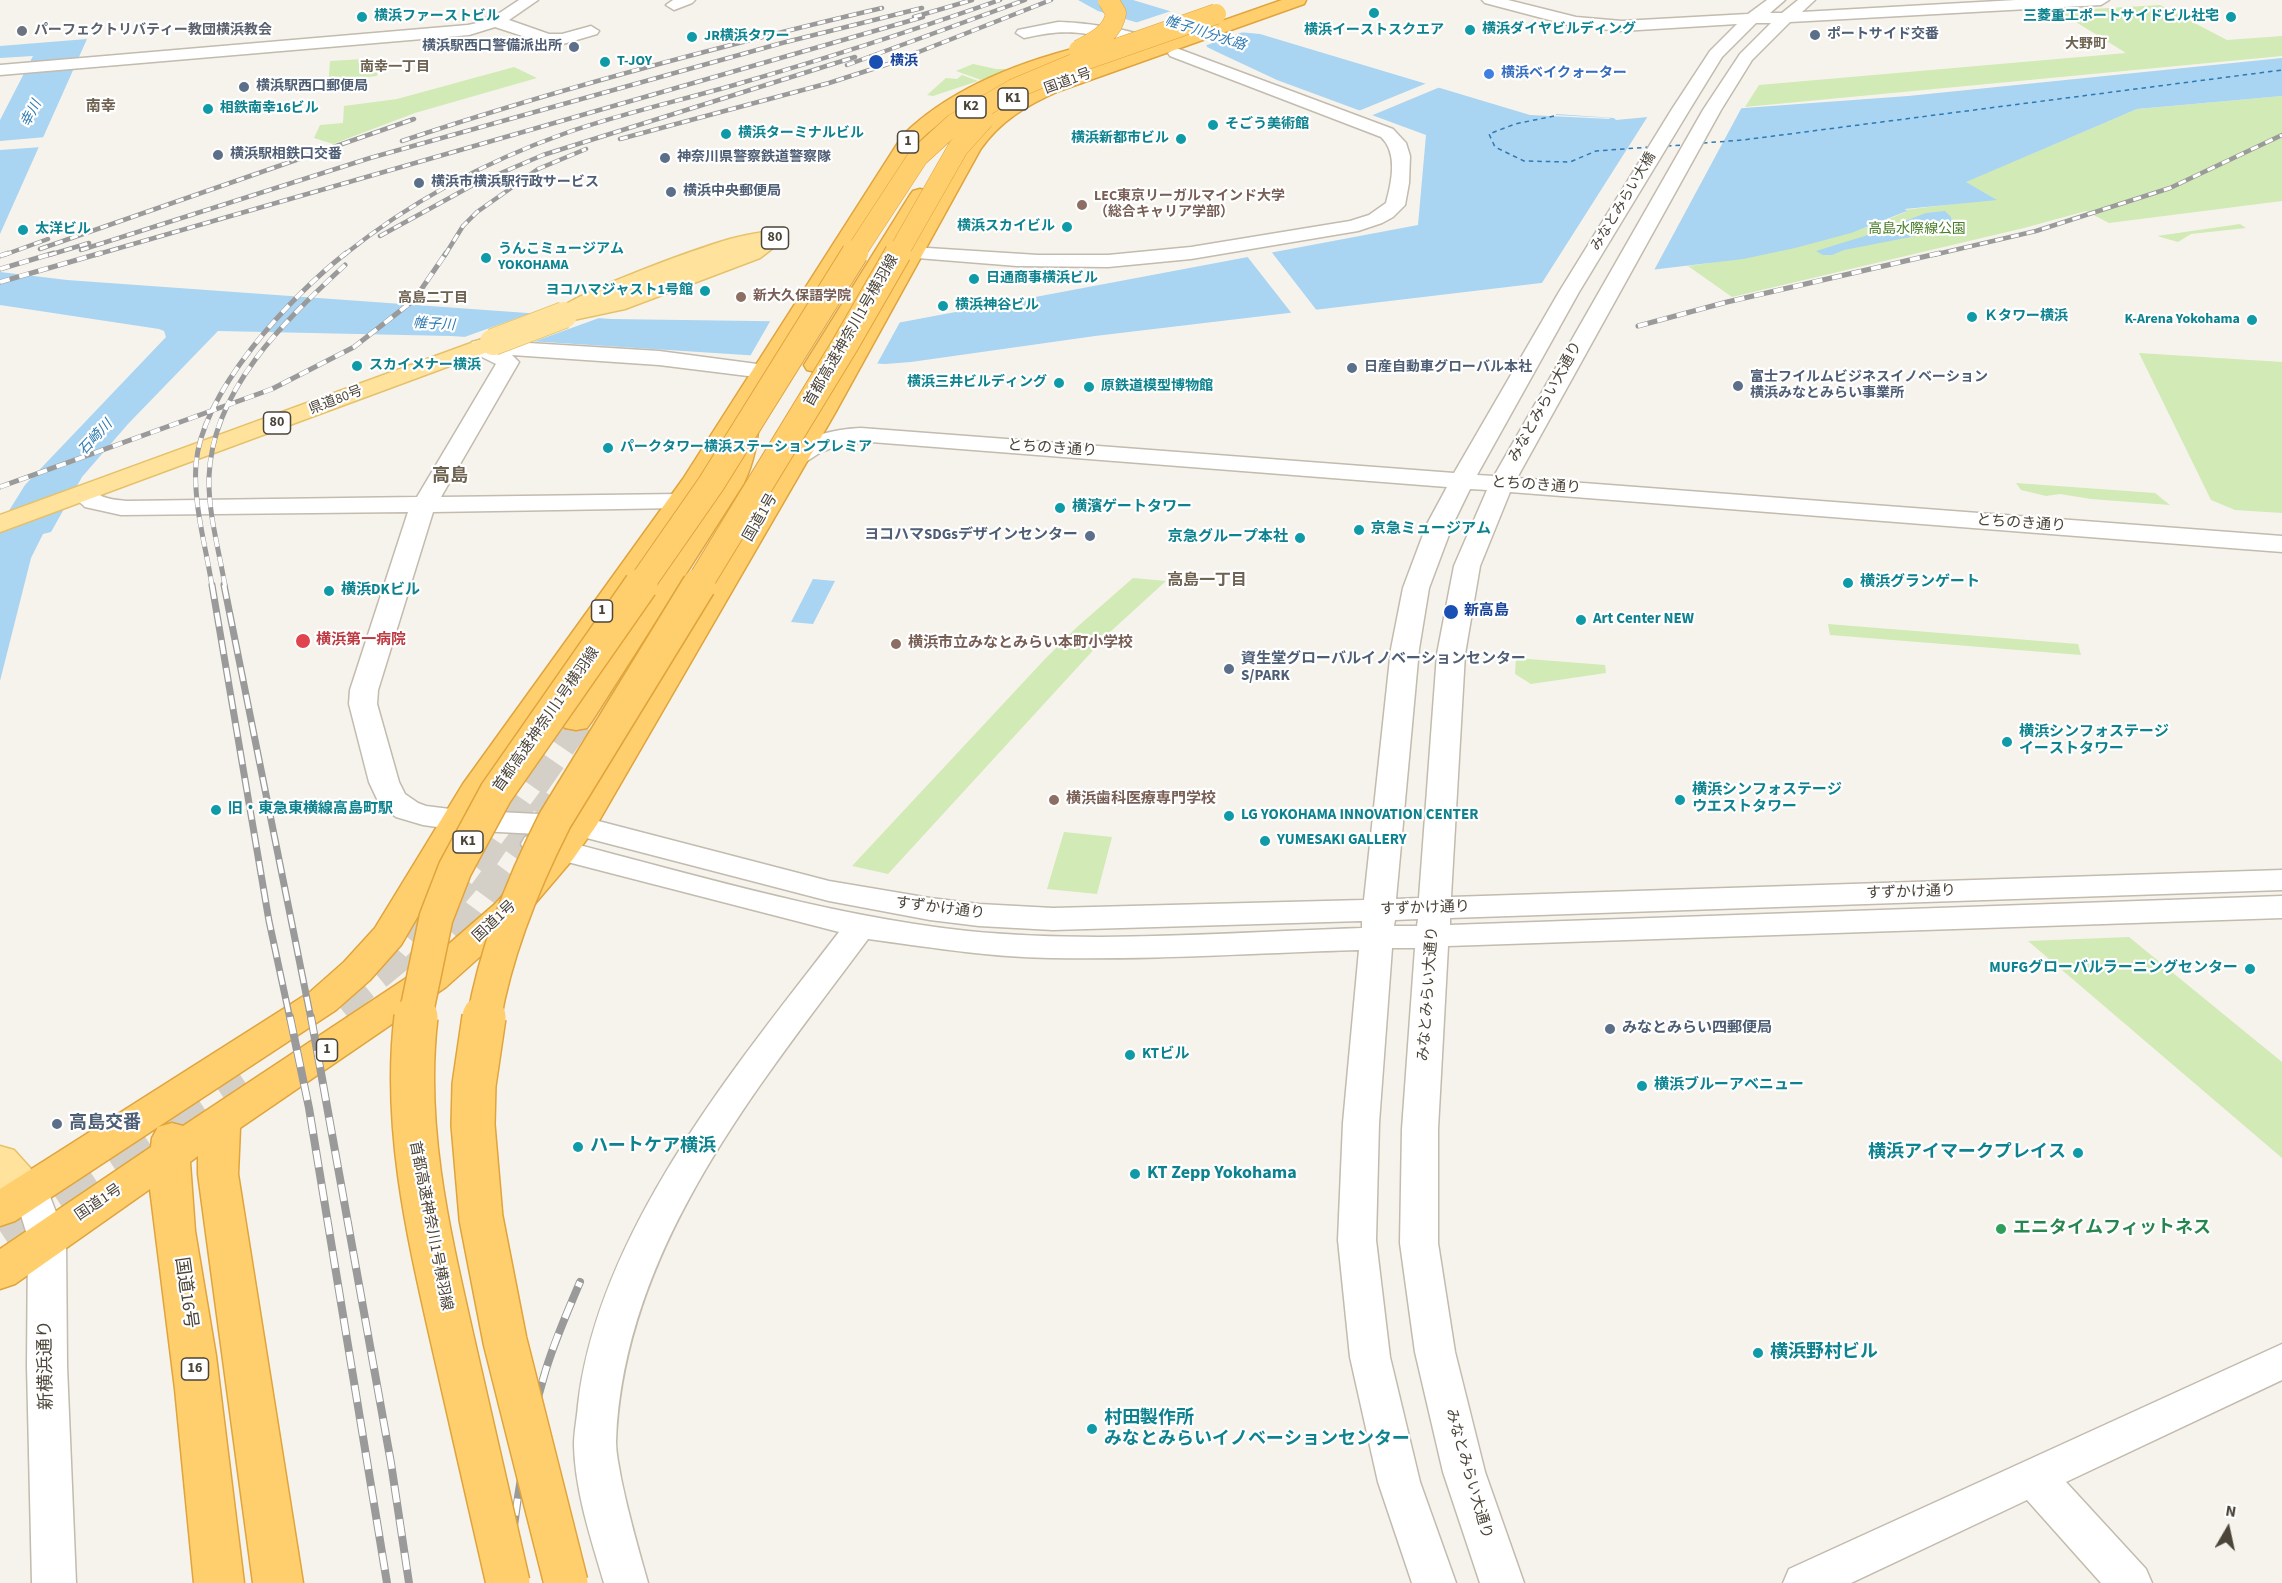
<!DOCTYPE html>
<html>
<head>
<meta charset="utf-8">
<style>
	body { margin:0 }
	#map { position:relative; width:2282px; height:1583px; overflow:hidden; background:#f6f3ec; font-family:"Source Sans 3",sans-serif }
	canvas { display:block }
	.north { position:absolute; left:2198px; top:1499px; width:60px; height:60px; -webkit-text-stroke:4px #fff; paint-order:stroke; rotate:9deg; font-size:16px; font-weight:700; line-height:24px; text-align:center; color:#4b4439 }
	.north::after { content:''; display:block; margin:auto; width:21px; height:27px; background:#4b4439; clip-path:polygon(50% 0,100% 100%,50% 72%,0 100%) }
</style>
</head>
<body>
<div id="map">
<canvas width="2282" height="1583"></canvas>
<div class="north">N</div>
</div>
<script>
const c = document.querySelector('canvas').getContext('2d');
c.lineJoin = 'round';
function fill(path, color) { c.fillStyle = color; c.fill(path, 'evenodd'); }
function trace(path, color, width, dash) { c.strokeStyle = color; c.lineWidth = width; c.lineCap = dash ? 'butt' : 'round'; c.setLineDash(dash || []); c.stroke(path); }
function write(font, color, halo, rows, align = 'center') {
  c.font = font + ' "Source Sans 3","Noto Sans JP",sans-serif'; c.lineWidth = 4.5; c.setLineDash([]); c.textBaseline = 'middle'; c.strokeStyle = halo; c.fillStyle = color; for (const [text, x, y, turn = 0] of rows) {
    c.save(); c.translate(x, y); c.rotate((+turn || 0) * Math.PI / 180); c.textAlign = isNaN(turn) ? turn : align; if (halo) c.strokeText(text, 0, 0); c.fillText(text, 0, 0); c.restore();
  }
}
const green = new Path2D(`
	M2160 5 2227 40 2282 36V56L1745 107 1759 85 2126 53 2058 11Z
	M380 58 377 76 359 78 358 86 328 88 330 61Z
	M973 64 996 69H1013L981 80 956 71Z
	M514 67 537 78 415 113 333 144 314 138 320 125 343 123 344 106 397 99Z
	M962 75 978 81 933 96 927 95 946 78 957 79Z
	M2282 96V201L2109 223 2086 211 2024 228 1732 297 1688 266C1763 256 1835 241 1906 212L1904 210 1995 199 1965 182 2137 109Z
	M2240 224 2246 228 2191 234 2178 242 2157 236Z
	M2139 353 2282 362V513L2235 510 2211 500Z
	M2016 483 2155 493 2170 505 2091 499 2060 494 2046 496 2021 490Z
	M1133 578 1166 581 1109 633 888 874 852 866 1044 660 1076 628Z
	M1828 624 2078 644 2081 655 1830 635Z
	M1516 658 1605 665 1606 673 1531 684 1515 674Z
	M1064 832 1112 837 1097 894 1047 889Z
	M2129 937 2282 1062V1158L2028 941Z`);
const water = new Path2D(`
	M1078 0H1133L1239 32 1260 34 1530 115 1610 119 1609 118 1556 115V114L1614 118 1616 120 1744 108 1908 96 2282 58V96L2137 109 1966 182 1997 200 1905 209 1907 211 1851 233 1795 248 1743 259 1095 336 911 362 885 364 451 336 218 331 128 424 82 477 51 532 43 534 31 558 0 681V525L25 485 166 337 164 331 159 329 0 305V272L67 280 611 319 897 323 1418 225 1426 135 1277 80 1215 51 1207 47 1206 43 1098 11Z
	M87 39 0 234V120L33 56 0 58V46Z
	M1945 211 1951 217 1952 225 1931 233 1844 250 1832 255H1823L1816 251 1868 235 1926 213Z
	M813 579 835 581 813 624 791 622Z`);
const pier = new Path2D(`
	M1171 11 1243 32 1207 45 1135 23Z
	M1432 81 1445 85 1368 117 1356 112Z
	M1742 107 1652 274 1540 286 1648 116Z
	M46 137 42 147 0 150V141Z
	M1270 250 1318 312 1293 315 1246 255Z
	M534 312 599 318 530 343 459 339Z
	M772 318 820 319 900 322 877 364 749 358Z`);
const ferry = new Path2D(`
	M1554 116 1515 124 1489 134 1495 147 1524 161 1570 162 1596 151 1650 147
	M1703 143 1743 140 2282 70
	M1667 146 1683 145`);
const highwayTunnelFar1 = new Path2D(`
	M418 968 473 910 555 799
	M338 1005 398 956 477 864 576 721`);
const highwayTunnel = new Path2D(`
	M0 1231 239 1073`);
const minor = new Path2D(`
	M519 0H538L509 20 549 34H562L591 26 599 31 597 34 563 44H547L495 27 469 35 0 75V65L468 25 477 23 478 18H492Z
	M673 0H695L692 3 674 10 666 5Z
	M1482 0H1508L1576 17 1622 21 1748 14 1767 0H1785L1770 13H1782L1798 0H1815L1802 12 2016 0H2109L2101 5 1790 22 1752 60 1721 110 1517 478 2282 536V552L1510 492 1480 566 1465 654 1451 897 2282 870V890L1450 918V925L2282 896V918L1448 946 1438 1129V1243L1455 1352 1485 1472 1524 1583H1480L1443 1472 1415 1352 1400 1243 1402 1129 1415 948H1392L1379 1123 1376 1240 1390 1357 1420 1482 1456 1583H1412L1378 1482 1350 1357 1338 1240 1343 1123 1359 950C1256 953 1153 960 1050 958 989 957 928 947 868 939 758 1087 623 1248 616 1442 616 1454 619 1466 621 1478 628 1513 638 1548 648 1583H604C591 1539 575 1491 574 1445 574 1432 577 1418 578 1405 598 1231 735 1067 839 932L525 851 521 844 525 837 536 834C679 870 822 915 968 931 1097 944 1232 932 1362 928V921L1053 930 979 926 930 920 829 901 579 836 458 830 423 825 396 817 381 806 377 799 369 782 349 704 350 690 408 512 121 515 85 507 71 494 74 489C90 485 93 494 107 498 113 500 121 500 127 501L417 497 496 364 472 352 469 347 472 342 480 340 659 351 772 366 775 371 772 376 764 378 659 365 512 355 519 362 441 497 681 494 690 496 693 501 690 506 681 508 433 512 378 690 377 704 399 782 405 794 418 803 426 806 458 810 579 816 829 881 930 898 979 904 1053 908 1364 900 1391 649 1403 588 1427 524 1447 487 871 442 842 444 821 452 804 463 796 465 788 463 784 458C799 436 836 429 861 428L1454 473 1559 292 1672 109 1710 51 1737 24 1622 31 1576 27 1485 3ZM1756 23H1771L1740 54 1703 110 1494 476 1477 475 1579 292 1690 109 1722 57ZM1470 489 1487 490 1454 566 1437 654 1419 898 1396 899 1419 649 1429 588 1453 524ZM1418 919 1417 926H1394L1395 920Z
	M1058 22C1079 22 1149 30 1162 46L1154 51C1101 38 1081 24 1024 38L1016 33 1018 30Z
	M1176 48 1393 129 1406 143 1410 156 1409 183 1405 205 1393 217 1382 223 1358 231 1191 259 1108 267 1017 266 905 257 902 253 905 249 912 247 1038 255H1108L1191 247 1350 221 1369 215 1386 203C1392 181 1398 153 1381 137L1170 56 1168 53Z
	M27 1178 40 1182 49 1194 66 1238 67 1366 76 1583H32L27 1366 28 1238 19 1209 8 1192 14 1182Z
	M2282 1344V1380L2066 1482 2146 1569 2152 1583H2101L2027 1500 1851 1583H1783L1789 1569Z`);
const major = new Path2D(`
	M775 231 783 233 786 238 760 258 625 309 564 322 556 320 552 315C566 295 699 248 730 239 745 235 759 232 775 231Z
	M493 335 501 337 505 342 501 347 0 532V515Z
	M0 1146 14 1150 42 1181 48 1192 42 1203C19 1210 14 1205 0 1189Z`);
const highway = new Path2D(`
	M1282 0H1306L1304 4 1059 91C1027 105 1000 121 980 150L835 413 596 826 573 859 521 920 446 987 240 1128 238 1174 303 1583H253L198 1174V1156L190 1162 195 1231 216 1356 244 1583H194L175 1389 150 1189 15 1284 0 1289V1249L151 1147 152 1138 158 1127 172 1123 183 1126 420 969 495 904 549 843 565 822 809 413 960 150C983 117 1009 98 1045 83Z
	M1084 46 1090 47 1093 51 1090 55C1028 76 966 95 918 142L751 412 759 418C758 441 754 462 744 483L592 721 587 728 576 730 565 728 560 721 718 483 731 445 704 487 491 791 401 945 370 980 336 1010 15 1221 0 1226V1189L310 992 344 962 375 928 463 784 683 479 903 135C951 88 1019 62 1084 46Z
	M920 189 927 191 930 195 825 370 816 372 807 370 804 365 910 195 913 191Z`);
const railFar3 = new Path2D(`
	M914 17 972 0
	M847 65 1025 0
	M620 139 829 83 888 64 1051 0
	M402 141C560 88 720 46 882 8
	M380 236 473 185 543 155 855 57
	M40 249 414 119
	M81 250 370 158 782 43 922 8
	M4 255 48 239
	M49 255 89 243
	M95 255 923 17
	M344 255C410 202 487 161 566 133 623 113 683 100 741 83 828 58 914 30 1000 0
	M445 255 463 226 477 212 538 169 586 149
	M1933 255 2036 231 2170 188 2282 135`);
const railFar2 = new Path2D(`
	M0 256 8 253
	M0 269 54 253
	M0 282 101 253
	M1638 326 1727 302 1940 253
	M0 487 272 389 354 347 414 300 446 253
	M212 586C206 547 193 504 196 464 202 391 290 297 346 253
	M225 586C219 550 208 513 209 477 212 389 285 321 345 265`);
const railFar1 = new Path2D(`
	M212 585 269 921 290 1019
	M224 585 311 1019`);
const rail = new Path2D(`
	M290 1017 309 1108 387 1583
	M311 1017 391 1463 409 1583
	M508 1583C514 1514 524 1443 544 1376 553 1344 567 1313 580 1282`);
const majorBridge = new Path2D(`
	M493 342 564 315`);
const highwayBridgeFar3 = new Path2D(`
	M1079 50C1096 41 1113 33 1116 13L1108 0
	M854 255 918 157 954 124 1014 89 1076 63 1216 14
	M897 255 958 148 984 119`);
const highwayBridgeFar2 = new Path2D(`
	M640 586 711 484 855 253
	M698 586 845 345 898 253`);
const highwayBridgeFar1 = new Path2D(`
	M415 1019 436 918 455 869 496 793 641 585
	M484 1019C496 949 523 883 555 820L699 585`);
const highwayBridge = new Path2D(`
	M416 1017C403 1126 428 1232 452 1338 471 1420 489 1501 508 1583
	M484 1017 474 1085 473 1125 481 1218 505 1341 566 1583`);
const markers = [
	[1374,13,6,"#0f9aa8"],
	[362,17,6,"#0f9aa8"],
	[2231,17,6,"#0f9aa8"],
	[1470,30,6,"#0f9aa8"],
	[22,31,6,"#6b7280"],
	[1815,35,6,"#5c6f8a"],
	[692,37,6,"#0f9aa8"],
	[574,47,6,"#5c6f8a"],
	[605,62,6,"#0f9aa8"],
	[876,62,8,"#1a4fb4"],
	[1489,74,6,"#3f7fe0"],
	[244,87,6,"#5c6f8a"],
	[208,109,6,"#0f9aa8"],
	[1213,125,6,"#0f9aa8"],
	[726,134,6,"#0f9aa8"],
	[1181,139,6,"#0f9aa8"],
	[218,155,6,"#5c6f8a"],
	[665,158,6,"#5c6f8a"],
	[419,183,6,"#5c6f8a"],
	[671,192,6,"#5c6f8a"],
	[1082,205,6,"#8d6e63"],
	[1067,227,6,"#0f9aa8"],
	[23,230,6,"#0f9aa8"],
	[486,258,6,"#0f9aa8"],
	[974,279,6,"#0f9aa8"],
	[705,291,6,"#0f9aa8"],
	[741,297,6,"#8d6e63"],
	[943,306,6,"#0f9aa8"],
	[1972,317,6,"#0f9aa8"],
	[2252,320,6,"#0f9aa8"],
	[357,366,6,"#0f9aa8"],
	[1352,368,6,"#5c6f8a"],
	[1059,383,6,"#0f9aa8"],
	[1738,386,6,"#5c6f8a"],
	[1089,387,6,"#0f9aa8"],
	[608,448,6,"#0f9aa8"],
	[1060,508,6,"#0f9aa8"],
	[1359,530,6,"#0f9aa8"],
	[1090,536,6,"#5c6f8a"],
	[1300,538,6,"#0f9aa8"],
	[1848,583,6,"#0f9aa8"],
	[329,591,6,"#0f9aa8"],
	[1451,612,8,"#1a4fb4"],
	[1581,620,6,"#0f9aa8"],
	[303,641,8,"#e0444e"],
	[896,644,6,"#8d6e63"],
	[1229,669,6,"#5c6f8a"],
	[2007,742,6,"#0f9aa8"],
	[1054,800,6,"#8d6e63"],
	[1680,800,6,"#0f9aa8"],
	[216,810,6,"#0f9aa8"],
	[1229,816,6,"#0f9aa8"],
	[1265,841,6,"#0f9aa8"],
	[2250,969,6,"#0f9aa8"],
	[1610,1029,6,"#5c6f8a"],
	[1130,1055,6,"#0f9aa8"],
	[1642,1086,6,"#0f9aa8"],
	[57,1124,6,"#5c6f8a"],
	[578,1147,6,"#0f9aa8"],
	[2078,1153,6,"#0f9aa8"],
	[1135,1174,6,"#0f9aa8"],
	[2001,1229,6,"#2e9e5b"],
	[1758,1353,6,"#0f9aa8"],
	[1092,1429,6,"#0f9aa8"]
];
const farCulturenames = [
	["横浜ファーストビル",374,17],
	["三菱重工ポートサイドビル社宅",2219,17,"right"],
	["横浜ダイヤビルディング",1482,30],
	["横浜イーストスクエア",1374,31,"center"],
	["JR横浜タワー",704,37],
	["T-JOY",617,62],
	["相鉄南幸16ビル",220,109],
	["そごう美術館",1225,125],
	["横浜ターミナルビル",738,134],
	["横浜新都市ビル",1169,139,"right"],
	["横浜スカイビル",1055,227,"right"],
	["太洋ビル",35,230],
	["うんこミュージアム",498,250],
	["YOKOHAMA",498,266],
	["日通商事横浜ビル",986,279],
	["ヨコハマジャスト1号館",693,291,"right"],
	["横浜神谷ビル",955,306],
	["Ｋタワー横浜",1984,317],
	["K-Arena Yokohama",2240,320,"right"],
	["スカイメナー横浜",369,366],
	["横浜三井ビルディング",1047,383,"right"],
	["原鉄道模型博物館",1101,387],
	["パークタワー横浜ステーションプレミア",620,448]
];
const farWorshipnames = [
	["パーフェクトリバティー教団横浜教会",34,31]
];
const farWaternames = [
	["帷子川分水路",1205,34,18],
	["幸川",32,114,-63],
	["帷子川",434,325,3],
	["石崎川",96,438,-47]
];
const farServicenames = [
	["ポートサイド交番",1827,35],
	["横浜駅西口警備派出所",562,47,"right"],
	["横浜駅西口郵便局",256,87],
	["横浜駅相鉄口交番",230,155],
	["神奈川県警察鉄道警察隊",677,158],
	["横浜市横浜駅行政サービス",431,183],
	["横浜中央郵便局",683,192],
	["日産自動車グローバル本社",1364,368],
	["富士フイルムビジネスイノベーション",1750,378],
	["横浜みなとみらい事業所",1750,394]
];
const farNeighbourhoodnames = [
	["大野町",2086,45],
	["南幸一丁目",395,68],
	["高島二丁目",433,299]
];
const farTransitnames = [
	["横浜",890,62]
];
const farShopnames = [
	["横浜ベイクォーター",1501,74]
];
const farStreetnames = [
	["国道1号",1068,82,-20],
	["みなとみらい大橋",1624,202,-59],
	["県道80号",336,401,-21]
];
const shields = [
	[1013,99,30],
	[971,107,30],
	[908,142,21],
	[775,238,27],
	[277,423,27],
	[602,611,21],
	[468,842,30],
	[327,1050,21],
	[195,1369,27]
];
const shieldNames = [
	["K1",1013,99],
	["K2",971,107],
	["1",908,142],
	["80",775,238],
	["80",277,423],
	["1",602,611],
	["K1",468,842],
	["1",327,1050],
	["16",195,1369]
];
const farEducationnames = [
	["LEC東京リーガルマインド大学",1094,197],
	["（総合キャリア学部）",1094,213],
	["新大久保語学院",753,297]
];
const farParknames = [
	["高島水際線公園",1917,230]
];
const farQuarternames = [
	["南幸",101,108]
];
const streetNames = [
	["首都高速神奈川1号横羽線",852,331,-60],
	["みなとみらい大通り",1546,402,-61],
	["とちのき通り",1052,449,4],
	["とちのき通り",1536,486,4],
	["国道1号",761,518,-60],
	["とちのき通り",2021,524,4],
	["首都高速神奈川1号横羽線",547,720,-55],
	["すずかけ通り",1911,893,-2],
	["すずかけ通り",940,909,7],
	["すずかけ通り",1425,909,-2],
	["国道1号",495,922,-43],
	["みなとみらい大通り",1429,994,-86],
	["国道1号",99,1203,-34],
	["首都高速神奈川1号横羽線",430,1226,79],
	["みなとみらい大通り",1468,1474,74]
];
const cultureNames = [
	["横濱ゲートタワー",1072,508],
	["京急ミュージアム",1371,530],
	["京急グループ本社",1288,538,"right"],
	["横浜グランゲート",1860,583],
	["横浜DKビル",341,591],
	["Art Center NEW",1593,620],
	["横浜シンフォステージ",2019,733],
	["イーストタワー",2019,750],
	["横浜シンフォステージ",1692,791],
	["ウエストタワー",1692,808],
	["旧・東急東横線高島町駅",228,810],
	["LG YOKOHAMA INNOVATION CENTER",1241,816],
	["YUMESAKI GALLERY",1277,841],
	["MUFGグローバルラーニングセンター",2238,969,"right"],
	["KTビル",1142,1055],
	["横浜ブルーアベニュー",1654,1086]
];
const serviceNames = [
	["ヨコハマSDGsデザインセンター",1078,536,"right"],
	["資生堂グローバルイノベーションセンター",1241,660],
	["S/PARK",1241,677],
	["みなとみらい四郵便局",1622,1029]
];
const transitNames = [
	["新高島",1464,612]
];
const healthNames = [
	["横浜第一病院",316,641]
];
const educationNames = [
	["横浜市立みなとみらい本町小学校",908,644],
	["横浜歯科医療専門学校",1066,800]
];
const neighbourhoodNames = [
	["高島一丁目",1207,581]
];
const quarterNames = [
	["高島",450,477]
];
const nearServicenames = [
	["高島交番",69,1124]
];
const nearCulturenames = [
	["ハートケア横浜",590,1147],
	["横浜アイマークプレイス",2066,1153,"right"],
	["KT Zepp Yokohama",1147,1174],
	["横浜野村ビル",1770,1353],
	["村田製作所",1104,1419],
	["みなとみらいイノベーションセンター",1104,1440]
];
const nearLeisurenames = [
	["エニタイムフィットネス",2013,1229]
];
const nearStreetnames = [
	["国道16号",185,1293,82],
	["新横浜通り",47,1365,-91]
];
fill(green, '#d2eab5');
fill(water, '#a9d4f2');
fill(pier, '#f6f3ec');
trace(ferry, '#2e7ab2', 1.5, [4.5, 4]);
trace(highwayTunnelFar1, '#d4d0c8', 33, [33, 16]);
trace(highwayTunnel, '#d4d0c8', 43, [43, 22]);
trace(minor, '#c2bbae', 3);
trace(major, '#e6c16a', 3);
trace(highway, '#e0a43c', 3);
fill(minor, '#fff');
fill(major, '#ffe39c');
fill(highway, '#ffcf6e');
trace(railFar3, '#9a9a9a', 4.5);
trace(railFar2, '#9a9a9a', 5);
trace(railFar1, '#9a9a9a', 7);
trace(rail, '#9a9a9a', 8);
trace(railFar3, '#fff', 3, [8]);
trace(railFar2, '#fff', 4, [10]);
trace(railFar1, '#fff', 4.5, [14]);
trace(rail, '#fff', 6, [17]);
trace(majorBridge, '#e6c16a', 28, []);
trace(highwayBridgeFar3, '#e0a43c', 21, []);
trace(highwayBridgeFar2, '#e0a43c', 28, []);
trace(highwayBridgeFar1, '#e0a43c', 36, []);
trace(highwayBridge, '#e0a43c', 46, []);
trace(majorBridge, '#ffe39c', 26);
trace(highwayBridgeFar3, '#ffcf6e', 20);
trace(highwayBridgeFar2, '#ffcf6e', 26);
trace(highwayBridgeFar1, '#ffcf6e', 33);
trace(highwayBridge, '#ffcf6e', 43);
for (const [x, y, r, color] of markers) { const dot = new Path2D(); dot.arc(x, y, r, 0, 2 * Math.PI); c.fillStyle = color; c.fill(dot); trace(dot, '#fff', 2); }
write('bold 14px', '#0d838f', '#fff', farCulturenames, 'left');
write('bold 14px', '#5b616d', '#fff', farWorshipnames, 'left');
write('italic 14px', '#2e7ab2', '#fff', farWaternames);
write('bold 14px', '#4e5e75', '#fff', farServicenames, 'left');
write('bold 14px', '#6e6250', '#fff', farNeighbourhoodnames);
write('bold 14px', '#164399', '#fff', farTransitnames, 'left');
write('bold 14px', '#366cbe', '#fff', farShopnames, 'left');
write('14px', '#4b4439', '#fff', farStreetnames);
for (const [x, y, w] of shields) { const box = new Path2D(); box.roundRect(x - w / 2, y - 11, w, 22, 4.5); c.fillStyle = '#fff'; c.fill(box); trace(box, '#4b4439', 1.5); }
write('bold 14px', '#4b4439', null, shieldNames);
write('bold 14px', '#785e54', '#fff', farEducationnames, 'left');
write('14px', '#4a7f2a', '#fff', farParknames);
write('bold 15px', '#6e6250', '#fff', farQuarternames);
write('15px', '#4b4439', '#fff', streetNames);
write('bold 15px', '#0d838f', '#fff', cultureNames, 'left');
write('bold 15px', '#4e5e75', '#fff', serviceNames, 'left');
write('bold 15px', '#164399', '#fff', transitNames, 'left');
write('bold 15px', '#be3a42', '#fff', healthNames, 'left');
write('bold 15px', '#785e54', '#fff', educationNames, 'left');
write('bold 16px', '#6e6250', '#fff', neighbourhoodNames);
write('bold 18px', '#6e6250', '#fff', quarterNames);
write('bold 18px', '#4e5e75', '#fff', nearServicenames, 'left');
write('bold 18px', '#0d838f', '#fff', nearCulturenames, 'left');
write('bold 18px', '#27864d', '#fff', nearLeisurenames, 'left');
write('18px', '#4b4439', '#fff', nearStreetnames);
</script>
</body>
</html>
